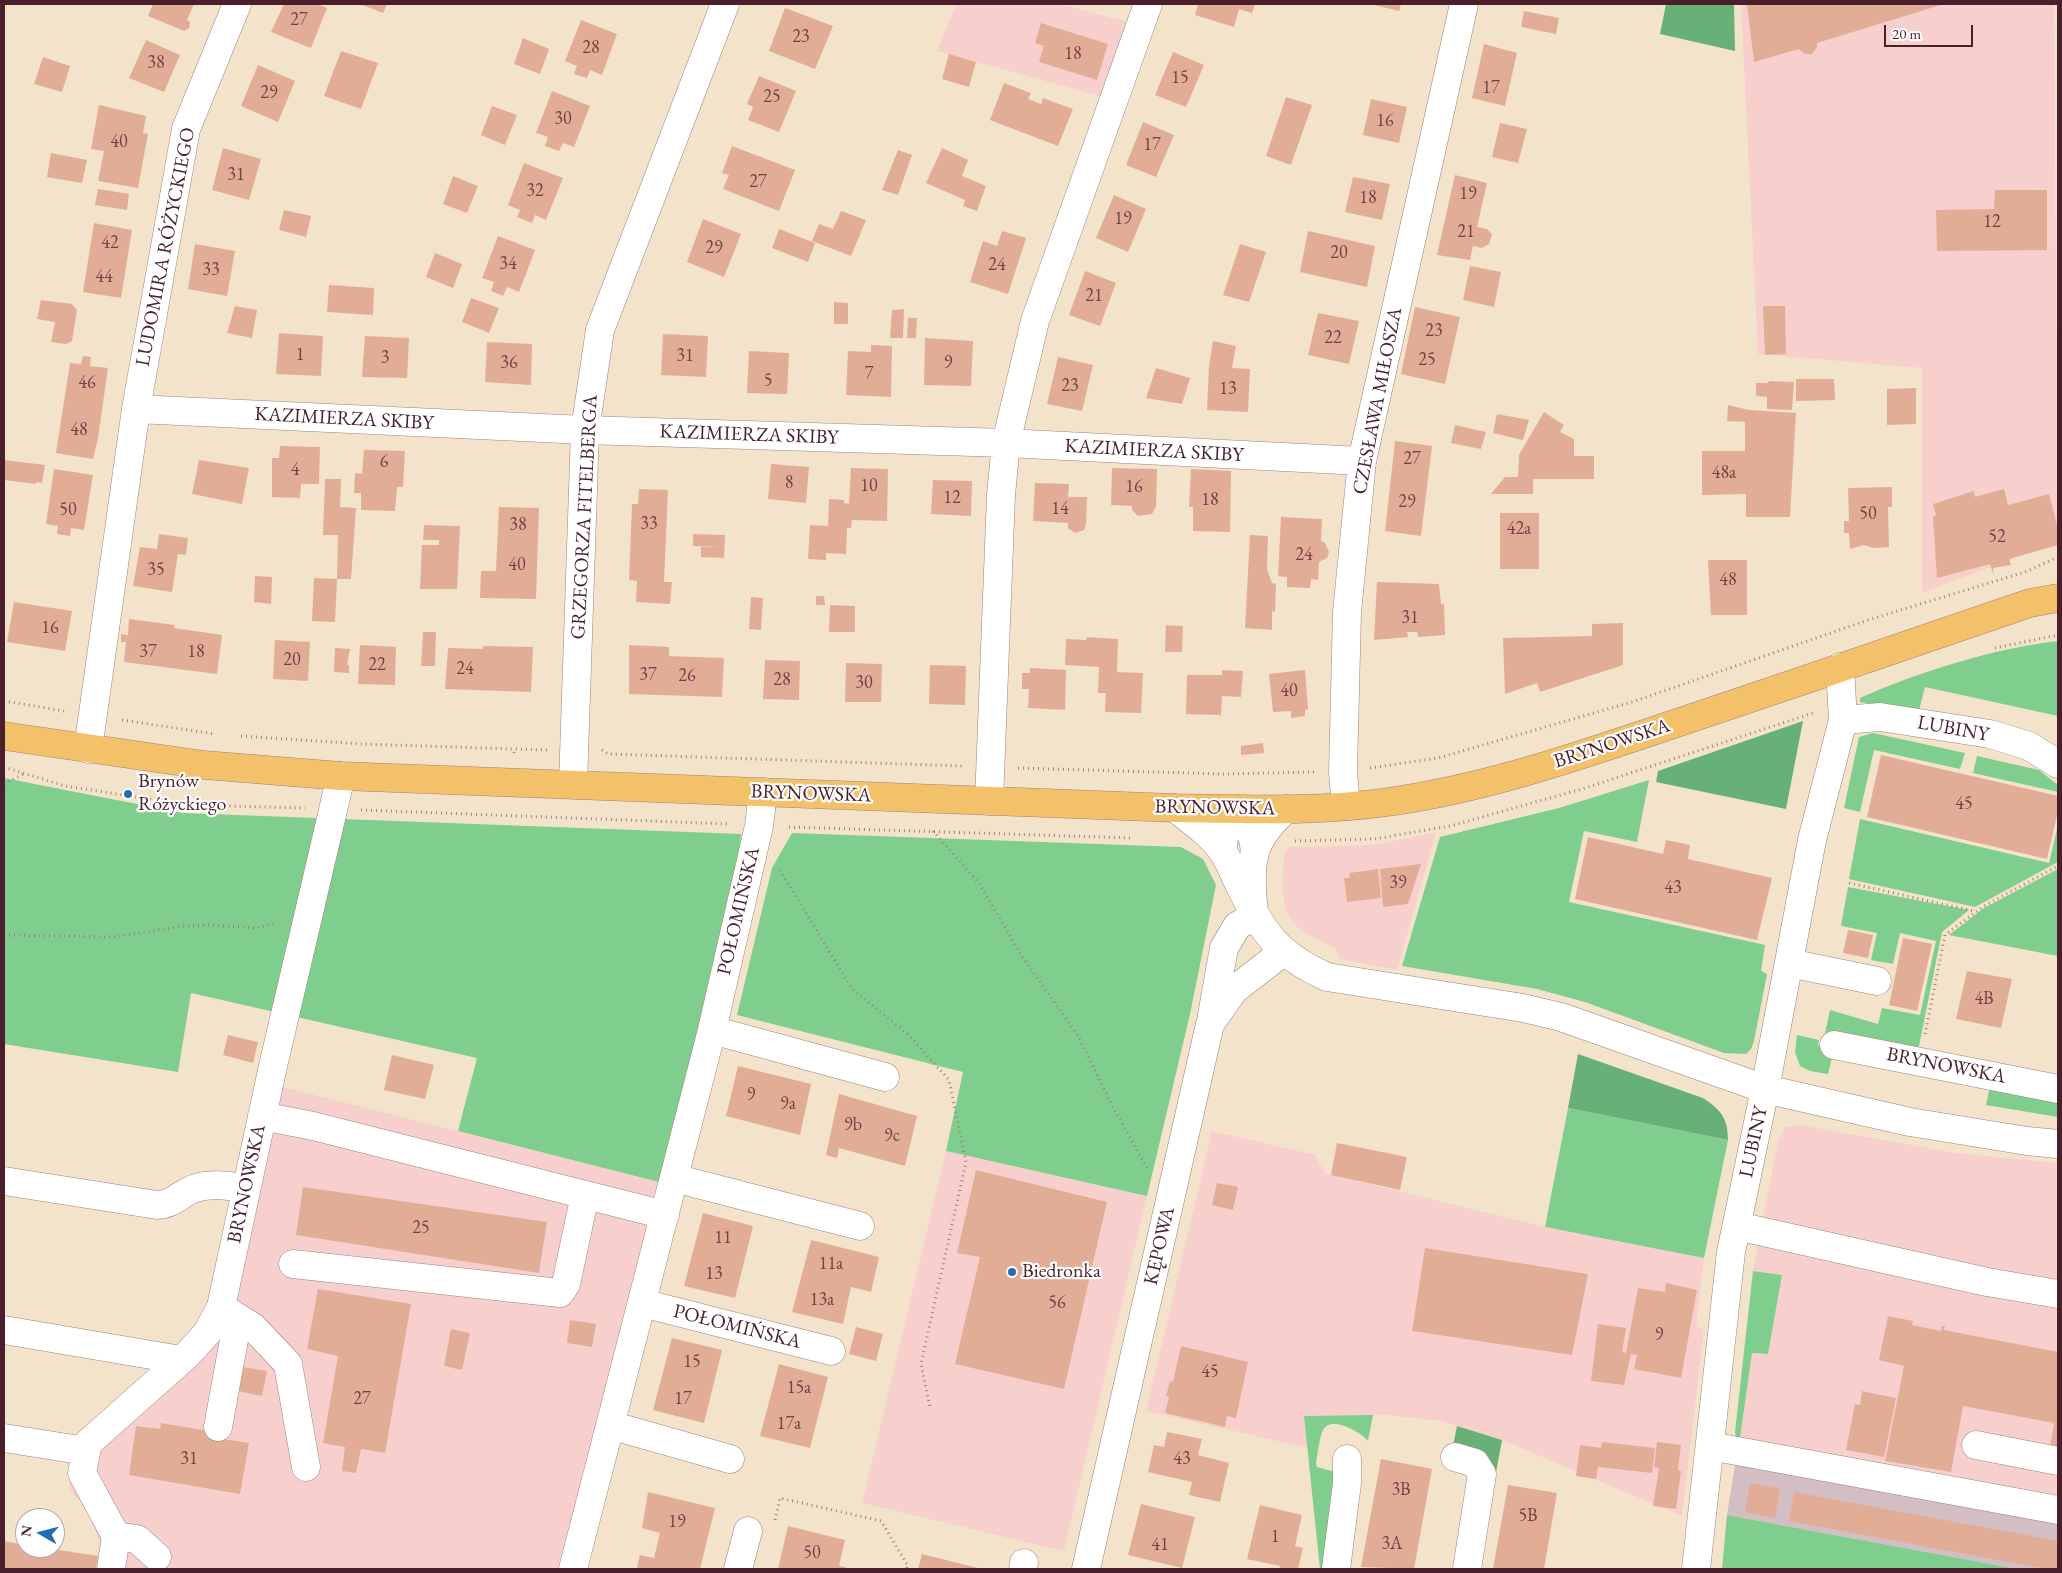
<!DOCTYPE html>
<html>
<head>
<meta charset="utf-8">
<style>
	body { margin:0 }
	#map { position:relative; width:2062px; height:1573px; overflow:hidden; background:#f4e3cb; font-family:"EB Garamond",serif }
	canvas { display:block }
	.frame { position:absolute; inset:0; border:5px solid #4a1f2b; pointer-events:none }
	.north { position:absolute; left:15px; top:1508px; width:50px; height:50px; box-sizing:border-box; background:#fff; border:1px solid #b7a5aa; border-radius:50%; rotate:278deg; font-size:14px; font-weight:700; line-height:20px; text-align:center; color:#4a1f2b }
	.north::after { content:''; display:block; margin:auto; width:18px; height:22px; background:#1f6fb2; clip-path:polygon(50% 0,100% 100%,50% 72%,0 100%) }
	.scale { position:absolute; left:1884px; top:25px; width:89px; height:22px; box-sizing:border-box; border:2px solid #4a1f2b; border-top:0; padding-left:6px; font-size:15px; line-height:18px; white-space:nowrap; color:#4a1f2b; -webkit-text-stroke:4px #fff; paint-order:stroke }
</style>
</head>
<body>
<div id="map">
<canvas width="2062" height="1573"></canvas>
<div class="frame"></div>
<div class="north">N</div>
<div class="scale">20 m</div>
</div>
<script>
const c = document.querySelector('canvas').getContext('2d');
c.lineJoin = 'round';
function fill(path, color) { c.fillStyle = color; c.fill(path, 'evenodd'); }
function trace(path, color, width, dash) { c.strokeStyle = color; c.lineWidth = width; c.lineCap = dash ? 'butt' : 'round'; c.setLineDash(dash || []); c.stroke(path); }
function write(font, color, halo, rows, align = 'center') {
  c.font = font + ' "EB Garamond",serif'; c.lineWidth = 4.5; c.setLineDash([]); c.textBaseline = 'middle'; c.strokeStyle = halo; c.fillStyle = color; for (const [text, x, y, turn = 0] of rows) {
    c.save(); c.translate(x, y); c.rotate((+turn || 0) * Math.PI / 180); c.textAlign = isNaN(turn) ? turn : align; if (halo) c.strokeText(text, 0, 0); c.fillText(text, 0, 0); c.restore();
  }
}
const built = new Path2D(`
	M956 4H1060L1128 22 1100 96 937 51Z
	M1741 4H2054L2058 541 1922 593V368L1758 354Z
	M1436 832 1397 970 1339 959 1335 948 1303 932 1293 923 1286 912 1282 888 1284 856 1288 847 1374 845Z
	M259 1081 663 1183 558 1569H120L103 1552 87 1509 69 1489 80 1429 83 1430 196 1329 204 1313Z
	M1800 1125 1956 1153 2058 1163V1495L1740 1438 1752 1353 1768 1354 1782 1275 1753 1271 1778 1141 1785 1127Z
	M1212 1131 1315 1155 1325 1173 1545 1227 1704 1258 1696 1326 1704 1330 1682 1516 1502 1440 1441 1421 1386 1415 1304 1416 1308 1448 1146 1411Z
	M946 1151 1147 1196 1064 1551 862 1503Z`);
const industrial = new Path2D(`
	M1736 1458 2058 1517V1569H2017L1727 1515Z`);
const green = new Path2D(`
	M2058 641V716L1925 687 1919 710 1860 702V698C1918 672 1995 648 2058 641Z
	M1873 733 1965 753 1960 769 1874 750 1860 812 1844 808 1859 737Z
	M1977 756 2039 770 2058 785V792L1973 773Z
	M4 778 183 813 741 834 739 861 663 1183 458 1131 477 1058 191 993 178 1072 4 1044Z
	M1649 780 1637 842 1584 831 1569 902 1765 945 1761 971 1767 974 1754 1041 1751 1049 1746 1054 1724 1053 1585 1002 1537 989 1402 966 1440 837 1559 808Z
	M1860 819 2049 863 2058 825V862L1975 907 1849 879Z
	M792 833 1181 847 1203 859 1216 885 1190 1014 1147 1196 946 1151 963 1072 737 1015 772 868Z
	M2058 869V956L1949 935 1984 908Z
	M1848 887 1969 910 1942 932 1917 1056 1824 1038 1830 1010 1878 1024 1882 1008 1920 1015 1936 941 1900 933 1893 964 1871 960 1877 933 1841 926Z
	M1797 1035 1819 1040 1818 1045 1824 1052 1833 1053 1828 1074 1810 1071 1800 1066 1795 1052Z
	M1991 1082 2058 1095V1117L1986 1105Z
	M1568 1108 1728 1140 1704 1258 1545 1227Z
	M1753 1271 1782 1275 1768 1354 1752 1353 1740 1438 1736 1437 1735 1432Z
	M1373 1415 1368 1441C1361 1432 1331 1415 1323 1430 1319 1439 1318 1453 1316 1462L1317 1467 1335 1472 1325 1569H1320L1304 1416Z
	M1727 1515 2017 1569H1722Z`);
const forest = new Path2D(`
	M1666 4H1734L1735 51 1660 34Z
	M1803 721 1786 809 1656 782 1658 771Z
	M1578 1054 1703 1098C1721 1110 1728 1118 1728 1140L1568 1108Z
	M1457 1426 1502 1440 1495 1478 1492 1470 1453 1446Z`);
const building = new Path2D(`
	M153 4H194L187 20 190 22 189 28 184 31 148 16Z
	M284 4H317L327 8 311 48 271 32Z
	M360 4H387L383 13Z
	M1198 4H1255L1252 13 1239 9 1234 27 1195 15Z
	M1370 4H1401L1399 11Z
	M1747 4H1944L1817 43V47L1812 54H1805L1799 49 1754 62Z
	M785 8 833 26 815 69 769 51Z
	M1524 11 1559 18 1556 34 1521 27Z
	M581 20 617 34 602 75 590 70 587 78 574 74 577 66 565 61Z
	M1041 23 1108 44 1097 80 1039 62 1044 46 1035 43Z
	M523 38 549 49 540 74 514 64Z
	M146 40 180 55 164 92 129 78Z
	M1484 44 1517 53 1505 106 1472 98Z
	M341 51 378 63 361 109 324 96Z
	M1173 52 1204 65 1186 107 1155 95Z
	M949 54 976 62 969 87 942 79Z
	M43 57 70 66 62 92 34 84Z
	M258 65 295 81 278 122 241 106Z
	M759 76 796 91 779 132 748 120 753 107 747 104Z
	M1004 83 1031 93 1028 99 1041 104 1043 98 1073 109 1058 146 990 120Z
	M552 91 590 106 574 147 563 143 559 151 545 146 548 137 536 133Z
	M1286 97 1312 105 1291 165 1266 156Z
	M1371 99 1407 107 1399 143 1363 135Z
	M99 105 146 116 143 133 148 134 138 188 98 181 104 151 91 149Z
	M492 106 517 115 505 145 481 135Z
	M1143 122 1174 135 1156 177 1126 165Z
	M1500 123 1527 129 1518 163 1492 157Z
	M732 146 795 170 779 211 723 189 729 175 722 173Z
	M223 148 261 159 249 200 212 190Z
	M942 148 968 160 962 176 986 186 977 211 963 206 965 200 926 183Z
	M898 150 912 155 898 195 882 190Z
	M51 153 87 160 82 183 47 177Z
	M524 163 563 178 546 220 535 215 532 223 517 217 520 210 508 205Z
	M1455 175 1487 183 1477 227 1487 229 1492 234 1489 244 1482 248 1473 246 1470 260 1437 255Z
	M453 176 478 186 467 213 443 204Z
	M1353 177 1390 184 1382 220 1345 212Z
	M98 189 129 194 127 210 95 205Z
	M1995 190H2047V250L1937 251 1936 210 1994 209Z
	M1114 195 1146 209 1128 252 1096 238Z
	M284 210 311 216 306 237 279 230Z
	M841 211 866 220 851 256 812 241 819 224 833 229Z
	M703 219 741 234 724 277 687 262Z
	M94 223 132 230 121 298 83 292Z
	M779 229 815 243 808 262 772 248Z
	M1002 231 1026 238 1008 294 970 282 983 241 997 246Z
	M1308 231 1375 246 1367 287 1300 272Z
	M498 236 535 250 519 292 507 287 503 296 491 291 494 282 482 278Z
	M195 244 235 251 227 296 188 289Z
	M1240 244 1266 252 1249 302 1223 295Z
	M435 253 462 264 453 288 426 277Z
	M1470 266 1501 272 1494 307 1463 300Z
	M1085 271 1116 283 1100 326 1069 315Z
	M329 285 374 288 373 315 327 312Z
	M471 298 499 308 489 333 462 322Z
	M41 300 72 304 77 310 72 341 66 344 51 342 55 322 37 319Z
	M834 302 848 303V324H834Z
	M235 306 257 310 252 338 227 333Z
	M1763 306H1785L1786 354 1765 355Z
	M1415 307 1460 317 1445 384 1401 374Z
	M904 309 903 338H890L892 310Z
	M1318 313 1359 321 1349 364 1308 355Z
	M908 318H917L916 338H907Z
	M279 333 323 336 321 376 276 374Z
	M663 334 708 336 706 377 661 375Z
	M365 336 409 338 407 378 362 377Z
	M925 338 973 341 971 386 924 385Z
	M1213 341 1236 346 1232 368 1250 369 1248 412 1207 410 1209 366Z
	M487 342 532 344 531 385 485 382Z
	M871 345 892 346 891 397 846 395 848 351 871 352Z
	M749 351 789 353 787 394 747 393Z
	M83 356 91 357 90 366 108 368 98 438 93 459 56 453 70 363 81 364Z
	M1058 357 1093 365 1082 411 1047 404Z
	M1156 368 1190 378 1182 404 1146 398Z
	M1796 379H1834L1835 400 1796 401Z
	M1769 381 1794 382 1792 410 1767 409V397L1756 396V383H1768Z
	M1916 388V424L1887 425V389Z
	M1728 405 1749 410 1796 413 1790 517H1746V494L1702 495V451H1745V422L1727 421Z
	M1544 412 1564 425 1560 432 1574 439V456H1594V479H1533V494H1491L1505 477H1518L1519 455Z
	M1497 414 1529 420 1523 440 1493 433Z
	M1455 425 1486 432 1481 449 1451 443Z
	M1395 441 1432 446 1421 536 1385 531Z
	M280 446 320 447 319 484H301L300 498 272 497V458H279Z
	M364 450 405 451 403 487H397L395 511 361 510V493H354L355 473 362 474Z
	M4 460 45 465 42 483 36 482V484L4 480Z
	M199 460 249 468 242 504 192 494Z
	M771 464 809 467 806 503 768 499Z
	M851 468 888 469 887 521 852 520 851 528H847L846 554 826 553V560L808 559 810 525 828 526 829 499 844 500V503L849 504Z
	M1112 468 1157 469 1156 506 1152 514 1138 516 1132 510V506L1111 505Z
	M54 469 93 475 84 530 71 528 70 536 57 534 58 526 46 524Z
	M1191 469 1231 471 1230 532 1193 531V507H1189Z
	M325 479H341L340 507 356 508 351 579H337L338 535H323Z
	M933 480 972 481 971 516 931 514Z
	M1035 483 1069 484 1068 497H1087L1086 524 1084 530 1075 533 1068 528V523L1033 521Z
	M1892 487V507H1888L1889 547 1873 548 1864 545 1850 549 1849 533H1844V521H1849L1848 488Z
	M639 489 668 490 664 582H672L670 604 636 602 637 581 629 580 632 504H638Z
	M2004 489 2008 505 2049 494 2058 529V545L2009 559 2011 565 1993 568 1994 576 1990 564 1937 578 1933 517 1936 515 1933 504 1974 491 1975 497Z
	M499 507 539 508 536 599 480 598 481 571H496Z
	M1500 513H1539V569H1500Z
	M1281 517 1322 519 1321 541 1325 543 1329 552 1327 558 1319 562 1318 580 1311 579 1310 588 1287 587V577L1278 576Z
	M424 525 460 526 457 589H420L422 545H439V540H423Z
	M159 534 188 538 186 555 178 554 172 592 133 586 140 547 157 549Z
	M693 534 725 535 724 558 701 557V547H721L693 546Z
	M1250 535 1268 536 1267 569 1272 583 1276 584 1275 612 1272 611V630L1245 628Z
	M1708 560H1747V615H1711Z
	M255 576 272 577 271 604 254 602Z
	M314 578 337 579 335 622 312 621Z
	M1377 582 1439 584 1441 604H1444L1445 635 1418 637 1417 632H1407L1408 637 1374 640Z
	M816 596H824L825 605H816Z
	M751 597 763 598 761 630 749 629Z
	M14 602 72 611 65 651 7 642Z
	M830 605 855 606V632H829Z
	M129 619 175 625 174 628 222 635 217 674 124 662 126 642H121V634L128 635Z
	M1623 623V665L1540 692 1537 683 1505 694 1503 638 1592 636V624Z
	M1166 625 1183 626 1182 652H1165Z
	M423 632H436L435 666H421Z
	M1087 637 1118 639 1117 672 1143 673 1141 713 1105 712 1106 693H1098L1099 667 1065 665 1066 639 1086 640Z
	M275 640 310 642 308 681 273 679Z
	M360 645 396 647 395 685 358 684Z
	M629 645 669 647V656L724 658 722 697 629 694Z
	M483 646 533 647 531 692 445 689 448 648 483 649Z
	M335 648 350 649 347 665H349V673L334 672Z
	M765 660 800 661 799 700 763 699Z
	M846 663 882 664 881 702H845Z
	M930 665 966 666 965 705 929 704Z
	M1030 668 1066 670 1065 710 1028 708 1029 689H1022V673H1030Z
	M1222 670 1243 671 1241 697 1222 696 1221 715 1186 714 1187 675H1222Z
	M1305 670 1308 709 1305 710V716L1291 718V711L1273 712 1269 674Z
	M1263 743 1264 753 1241 755V746Z
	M1881 755 2058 796V811L2047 859 1867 817Z
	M1588 837 1663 854 1666 840 1690 845 1688 859 1772 878 1757 940 1575 899Z
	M1421 864 1408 904 1383 907 1380 869Z
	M1378 869 1381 898 1347 902 1344 878H1350L1349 873Z
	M1848 930 1873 935 1868 958 1843 953Z
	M1903 938 1932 944 1917 1011 1889 1005Z
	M1967 971 2012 979 2001 1028 1956 1019Z
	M228 1035 258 1042 253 1063 223 1055Z
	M392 1055 434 1065 425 1099 384 1090Z
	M738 1066 811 1084 800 1135 726 1116Z
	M839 1094 917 1116 905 1166 839 1148 837 1158 826 1155Z
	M1337 1143 1407 1157 1400 1190 1331 1175Z
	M976 1170 1107 1202 1064 1389 955 1364 980 1257 957 1253Z
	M1217 1183 1238 1187 1233 1210 1212 1205Z
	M303 1187 547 1222 539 1273 296 1235Z
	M703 1213 753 1226 735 1298 684 1286Z
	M811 1240 879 1257 871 1292 851 1287 843 1324 792 1312Z
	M1425 1248 1588 1274 1572 1355 1412 1331Z
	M1666 1283 1697 1290 1681 1378 1634 1369 1637 1355 1631 1354 1624 1385 1591 1381 1598 1324 1626 1328 1622 1352 1626 1353 1638 1288 1665 1292Z
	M318 1289 411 1304 385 1453 361 1449 356 1473 342 1471 345 1447 323 1443 338 1356 307 1349Z
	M1888 1316 1913 1321 1912 1325 1941 1331 1942 1326H1945L1944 1330 2058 1352V1450L2050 1448 2054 1423 1963 1406 1951 1472 1885 1461 1904 1366 1879 1360Z
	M570 1320 596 1324 592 1347 567 1343Z
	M856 1327 883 1334 876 1361 849 1354Z
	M451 1329 470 1333 462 1370 444 1366Z
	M672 1338 722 1350 704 1423 653 1410Z
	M1181 1346 1248 1362 1236 1418 1227 1416 1225 1427 1165 1413 1169 1397 1166 1396 1170 1381 1173 1382Z
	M779 1364 828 1377 810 1448 760 1436Z
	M243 1367 267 1371 262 1396 238 1391Z
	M1862 1391 1896 1398 1884 1457 1846 1450 1855 1404 1860 1405Z
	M161 1423 222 1433V1439L249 1443 240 1494 129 1475 136 1426 160 1429Z
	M1167 1432 1202 1439 1198 1455 1229 1463 1220 1502 1189 1495 1192 1482 1148 1472 1154 1445 1164 1447Z
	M1602 1442 1655 1448 1652 1473 1598 1467 1596 1479 1576 1476 1580 1445 1601 1448Z
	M1657 1442 1681 1445 1678 1470 1681 1471 1676 1509 1653 1506 1659 1468 1654 1467Z
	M1381 1459 1432 1469 1414 1569 1361 1567Z
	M1750 1483 1780 1489 1775 1518 1745 1512Z
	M1508 1485 1557 1493 1544 1569H1493Z
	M648 1492 715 1508 700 1569H639L637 1567 640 1555 654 1558 660 1533 642 1528Z
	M1794 1492 2058 1541V1569H2046L1789 1521Z
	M1141 1504 1195 1517 1182 1568 1128 1555Z
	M1260 1505 1302 1515 1295 1546 1303 1548 1298 1569H1279L1280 1566 1247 1559Z
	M788 1526 845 1540 839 1566 846 1567V1569H778Z
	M4 1541 25 1545V1548H46L98 1556 96 1569H4Z
	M922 1554 982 1569H918Z`);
const path = new Path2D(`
	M1995 648 2058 635
	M4 701 64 711
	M122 720 215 734
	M241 736 362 744 515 749
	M602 750 608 754 962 766
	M514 753 515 749 547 750
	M4 767 65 786 189 805 305 808
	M1018 768 1223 774 1314 772
	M1370 768 1438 758 1632 702 1868 620 2025 572 2058 557
	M4 784 23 774
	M361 810 730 824
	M789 827 1132 838
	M933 831 979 883 1023 958 1077 1034 1113 1107 1147 1168
	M1295 841 1374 839 1450 826 1582 789 1813 713
	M780 870 852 989 909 1035 949 1080 966 1162 921 1364 930 1407
	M1849 883 1974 911
	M4 935 115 937 183 926 211 925 256 928 276 923
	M1925 1034 1945 935 1984 906 2058 866
	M775 1520 780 1498 881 1521 908 1566 907 1569`);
const minor = new Path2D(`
	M136 409 585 430 1006 443 1362 461
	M1843 720 1880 717 1990 734 2029 746 2058 764
	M88 749 136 409 186 129 237 4
	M573 784 585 430 600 330 725 4
	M989 801 1001 495 1006 443 1035 321 1148 4
	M1346 806 1343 772 1347 612 1362 461 1464 4
	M1175 808C1191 821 1211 834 1223 852 1230 862 1234 875 1240 886 1263 933 1278 955 1327 977L1523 1008 1561 1017 1765 1089 1910 1122 2027 1141 2058 1144
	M1223 851V839L1239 809 1253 838 1255 851
	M1253 904C1249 859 1252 840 1286 809
	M1789 963 1877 981
	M1212 1015 1224 948 1237 926 1254 916
	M712 1030 885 1077
	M1834 1045 2058 1089
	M262 1116 313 1126 665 1215
	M674 1178 860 1226
	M4 1181 157 1205C175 1204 180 1193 196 1188 211 1183 230 1186 246 1188
	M1737 1226 1987 1282 2058 1294
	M293 1264 560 1293 566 1284 585 1195
	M642 1303 831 1351
	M221 1307 253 1327 288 1364 306 1467
	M4 1330 181 1360
	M610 1425 730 1459
	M218 1427 238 1318
	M4 1438 86 1451
	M1976 1445 2058 1461
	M1710 1446 2058 1510
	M1455 1457 1475 1463 1482 1474 1467 1569
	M116 1536 82 1473 88 1443 187 1355 207 1333 221 1307 273 1066 341 776
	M116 1536 137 1539 157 1557
	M111 1569 116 1536
	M573 1569 712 1030 759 826 763 792
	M738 1569 748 1531
	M1023 1569 1024 1563
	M1086 1569 1210 1024 1234 990 1283 952
	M1336 1569 1347 1483V1459
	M1696 1569 1731 1252 1765 1089 1812 840 1843 720 1840 667`);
const major = new Path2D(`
	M4 736 204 765 341 776 1175 808C1246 809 1318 812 1388 802 1489 788 1584 754 1680 722 1797 683 1913 643 2030 603L2058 598`);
const markers = [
	[128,794,5,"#1f6fb2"],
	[1012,1272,5,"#1f6fb2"]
];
const numberNames = [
	["27",299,20],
	["23",801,37],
	["28",591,48],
	["18",1073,54],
	["38",156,63],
	["15",1180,78],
	["17",1491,88],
	["29",269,93],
	["25",772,97],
	["30",563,119],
	["16",1385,121],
	["40",119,142],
	["17",1152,145],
	["31",236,175],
	["27",758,182],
	["32",535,191],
	["19",1468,194],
	["18",1368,198],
	["19",1123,219],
	["12",1992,222],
	["21",1466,232],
	["42",110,243],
	["29",714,248],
	["20",1339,253],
	["34",508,264],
	["24",997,265],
	["33",211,270],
	["44",104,277],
	["21",1094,296],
	["23",1434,331],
	["22",1333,338],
	["1",300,355],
	["31",685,356],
	["3",385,358],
	["25",1427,360],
	["36",509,363],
	["9",948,363],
	["7",869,374],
	["5",768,381],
	["46",87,383],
	["23",1070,386],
	["13",1228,389],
	["48",79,430],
	["27",1412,459],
	["6",384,462],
	["4",295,470],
	["48a",1724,473],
	["8",789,483],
	["10",869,486],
	["16",1134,487],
	["12",952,498],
	["18",1210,500],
	["29",1407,502],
	["14",1060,509],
	["50",68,510],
	["50",1868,514],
	["33",649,524],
	["38",518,525],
	["42a",1519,529],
	["52",1997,537],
	["24",1304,555],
	["40",517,565],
	["35",156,570],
	["48",1728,580],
	["31",1410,618],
	["16",50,628],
	["37",148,652],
	["18",196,652],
	["20",292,660],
	["22",377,665],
	["24",465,669],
	["37",648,675],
	["26",687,676],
	["28",782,680],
	["30",864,683],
	["40",1289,691],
	["45",1964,804],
	["39",1398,883],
	["43",1673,888],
	["4B",1984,999],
	["9",751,1095],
	["9a",788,1104],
	["9b",853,1125],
	["9c",892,1136],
	["25",421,1228],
	["11",723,1238],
	["11a",831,1264],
	["13",714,1274],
	["13a",822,1300],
	["56",1057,1303],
	["9",1659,1335],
	["15",692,1362],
	["45",1210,1372],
	["15a",799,1388],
	["27",362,1399],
	["17",683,1399],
	["17a",789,1424],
	["31",189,1459],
	["43",1182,1459],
	["3B",1401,1490],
	["5B",1528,1516],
	["19",677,1522],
	["1",1275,1537],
	["3A",1392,1544],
	["41",1160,1545],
	["50",812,1553]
];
const streetNames = [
	["LUDOMIRA RÓŻYCKIEGO",166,247,-79],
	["CZESŁAWA MIŁOSZA",1378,401,-79],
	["KAZIMIERZA SKIBY",344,419,3],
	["KAZIMIERZA SKIBY",749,435,2],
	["KAZIMIERZA SKIBY",1154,451,3],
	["GRZEGORZA FITELBERGA",585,517,-87],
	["LUBINY",1953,729,10],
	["BRYNOWSKA",1612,744,-18],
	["BRYNOWSKA",811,794,2],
	["BRYNOWSKA",1215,808,1],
	["POŁOMIŃSKA",739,911,-77],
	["BRYNOWSKA",1946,1066,11],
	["LUBINY",1754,1142,-78],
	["BRYNOWSKA",247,1184,-78],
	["KĘPOWA",1160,1246,-77],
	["POŁOMIŃSKA",737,1327,14]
];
const poiNames = [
	["Brynów",138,782],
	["Różyckiego",138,805],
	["Biedronka",1022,1272]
];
fill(built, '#f7d0cd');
fill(industrial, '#d2bec3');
fill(green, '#7fce8d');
fill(forest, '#67b178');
fill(building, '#e2ad97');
trace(minor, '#9f817b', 29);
trace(major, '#9f817b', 29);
trace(path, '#9f817b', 3, [1, 4]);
trace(minor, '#fff', 28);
trace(major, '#f4c16b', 28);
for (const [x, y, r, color] of markers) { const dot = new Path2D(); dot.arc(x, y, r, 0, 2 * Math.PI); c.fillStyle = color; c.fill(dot); trace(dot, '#fff', 2); }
write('18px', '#704246', null, numberNames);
write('20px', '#4a1f2b', '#fff', streetNames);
write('20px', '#4a1f2b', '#fff', poiNames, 'left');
</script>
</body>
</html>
